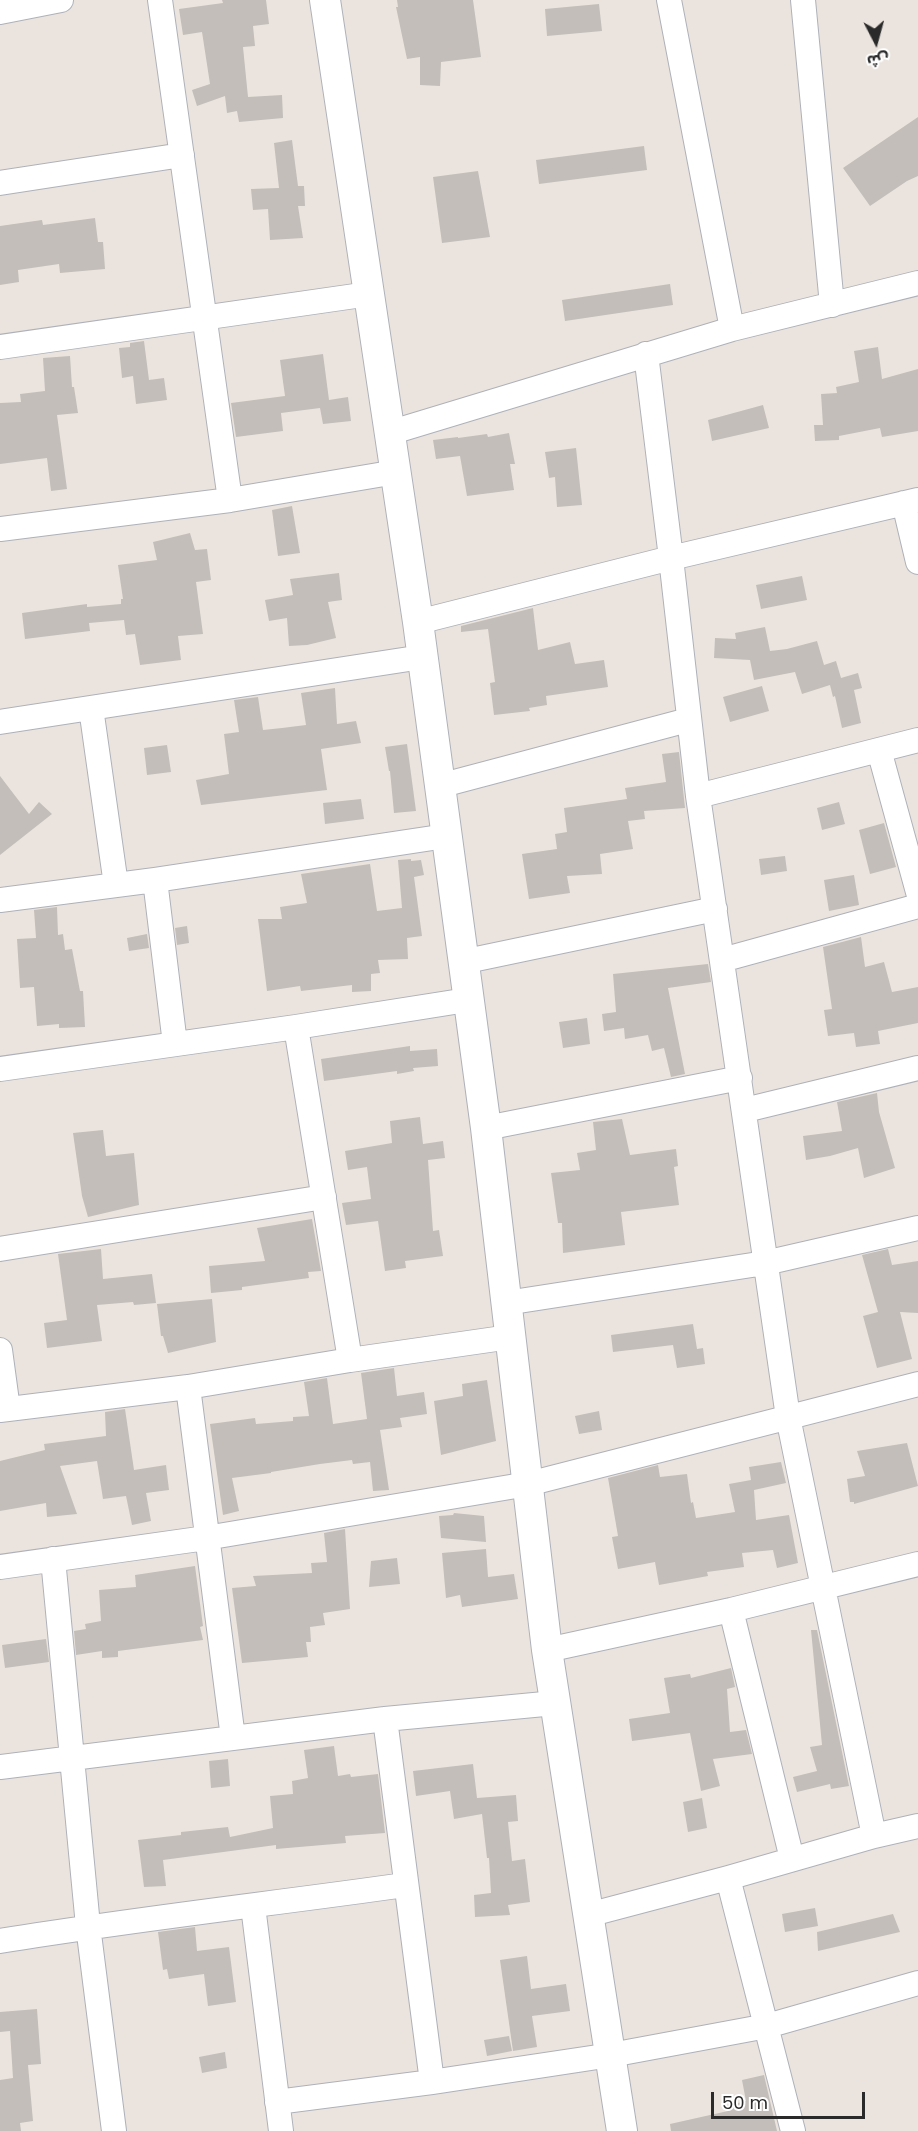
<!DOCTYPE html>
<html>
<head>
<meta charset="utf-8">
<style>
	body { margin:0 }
	#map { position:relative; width:918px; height:2131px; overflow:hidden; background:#ebe4de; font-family:Poppins,"Noto Sans Arabic",sans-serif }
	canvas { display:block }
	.north { position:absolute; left:846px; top:12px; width:60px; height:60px; -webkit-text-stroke:4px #fff; paint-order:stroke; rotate:174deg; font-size:16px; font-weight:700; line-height:24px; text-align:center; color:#2a2a2a }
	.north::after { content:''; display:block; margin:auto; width:21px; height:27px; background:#2a2a2a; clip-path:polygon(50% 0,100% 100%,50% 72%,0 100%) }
	.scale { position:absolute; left:711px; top:2092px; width:154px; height:27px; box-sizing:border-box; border:3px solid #2a2a2a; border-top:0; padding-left:8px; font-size:18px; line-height:21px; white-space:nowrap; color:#2a2a2a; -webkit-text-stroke:4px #fff; paint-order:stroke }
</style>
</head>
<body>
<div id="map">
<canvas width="918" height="2131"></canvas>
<div class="north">ش</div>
<div class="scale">50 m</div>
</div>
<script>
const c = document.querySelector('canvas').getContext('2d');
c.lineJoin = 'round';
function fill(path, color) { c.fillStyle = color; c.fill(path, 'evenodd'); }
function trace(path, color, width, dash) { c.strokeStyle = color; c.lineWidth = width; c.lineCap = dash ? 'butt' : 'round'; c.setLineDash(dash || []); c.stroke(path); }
const building = new Path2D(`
	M222 0H266L269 24 253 26 255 46 243 47 248 97 282 95 283 118 239 122 237 111 227 113 225 96 197 106 192 90 210 84 202 32 183 35 179 9 223 3Z
	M397 0H473L481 57 441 62 440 86 420 85V57L407 59 396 7H398Z
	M599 4 602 31 547 36 545 9Z
	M918 117V176L907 181 870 206 843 168Z
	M292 140 298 186H304L305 206H298L303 238 270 240 268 209 253 210 251 189 279 188 274 143Z
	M644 146 647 170 539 184 536 160Z
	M478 171 490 237 442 243 433 177Z
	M95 218 98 242H103L105 269 60 273 59 264 18 270 19 282 0 285V226L42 220 43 225Z
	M670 284 673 305 565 321 562 300Z
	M144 341 149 380 164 378 167 400 136 404 133 376 122 378 119 348 130 347V343Z
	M878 347 882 379 918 369V431L882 437 880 428 839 436V440L815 441 814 425H823L821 394 837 393 836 387 859 382 854 351Z
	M323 354 329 400 348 397 351 421 323 424 320 408 281 413 283 431 236 437 231 403 285 396 280 360Z
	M70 356 72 387H74L78 413 57 415 67 489 51 491 47 458 0 464V403L21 402 20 394 45 391 43 358Z
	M763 405 769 428 712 441 708 420Z
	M509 433 515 464H510L514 490 467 496 460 456 436 459 433 440 458 437V438L487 434 488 437Z
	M576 448 582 505 557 507 555 477 549 478 545 452Z
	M292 506 300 553 278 556 272 510Z
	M190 533 195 550 207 549 211 580 196 582 203 634 178 636 181 660 140 665 135 634 126 635 124 620 89 623 90 631 25 639 22 613 87 604V607L121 604V599H123L118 565 157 560 153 542Z
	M339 573 342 600 328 602 336 638 307 645 289 646 287 618 269 621 265 600 293 595 290 579Z
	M802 576 807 600 761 609 756 585Z
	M533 608 538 650 570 642 575 664 604 660 608 687 546 696 547 705 529 708 530 711 494 715 490 683 495 682 488 629 461 632V626Z
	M765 627 770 651 787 649 817 641 824 665 836 661 841 678 858 673 862 688 854 690 861 723 842 728 835 696 833 697 830 685 802 694 795 672 754 680 750 660 714 658 715 638 736 639 735 633Z
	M762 686 769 711 730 722 723 697Z
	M335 688 337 724 356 721 361 743 321 749 327 790 201 805 196 780 229 774 224 734 239 732 234 700 258 697 263 730 282 728 306 725 301 693Z
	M407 744 416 811 394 813 390 771H389L385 747Z
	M167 745 171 772 147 775 144 748Z
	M679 752 685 808 644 811 645 819 628 821 633 849 600 854 602 874 567 876 570 893 529 899 522 854 557 849 555 834 567 832 564 808 627 799 625 788 666 782 662 754Z
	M0 776 29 814 39 802 52 814 0 855Z
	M361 799 364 819 325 824 323 803Z
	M839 802 845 824 822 830 817 808Z
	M884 823 896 867 870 874 859 830Z
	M785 856 787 871 761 875 759 859Z
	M411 859V861L421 860 424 875 414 877 422 936 407 938 408 959 378 960 380 973 371 974V991L352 992V985L301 991 300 986 267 991 258 919H282L280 907 307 903 301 874 370 864 377 911 402 908 398 860Z
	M854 875 859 905 829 911 824 880Z
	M57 907 58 935 63 934 65 950 72 949 80 991H83L85 1027 59 1028V1024L37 1026 34 987 20 988 17 939 36 938 34 910Z
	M187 926 189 943 177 945 175 928Z
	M147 934 149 948 129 951 127 938Z
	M861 937 865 967 884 962 892 992 918 987V1023L878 1031 880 1044 856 1047 854 1033 828 1036 824 1010 832 1009 823 947Z
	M708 964 711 982 668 988 685 1074 671 1077 664 1048 652 1051 648 1035 625 1039 624 1028 604 1031 602 1014 616 1012 613 974Z
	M587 1018 590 1044 563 1048 559 1022Z
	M410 1046V1051L437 1049 438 1066 413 1068 414 1071 397 1074V1071L324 1081 321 1059Z
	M877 1093 879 1112 895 1168 864 1178 858 1148 830 1156 806 1160 803 1136 842 1131 837 1102Z
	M420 1117 423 1144 443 1141 445 1158 428 1160 433 1231 439 1230 443 1256 405 1261 406 1268 385 1271 378 1221 346 1225 342 1203 371 1199 367 1167 348 1170 345 1151 392 1143 390 1121Z
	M622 1119 630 1155 676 1149 678 1166 674 1167 679 1205 621 1212 625 1245 563 1253 562 1223H558L551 1173 580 1170 577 1153 596 1150 593 1122Z
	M103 1130 106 1156 134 1153 139 1205 88 1217 82 1196 73 1133Z
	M312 1219 321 1271 308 1272 309 1278 242 1287V1290L211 1293 209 1266 265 1261 257 1228Z
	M101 1249 103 1279 152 1274 156 1303 134 1305 133 1302 97 1305 102 1341 47 1348 44 1323 67 1320 58 1254Z
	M888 1249 892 1265 918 1261V1313L900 1312 912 1359 877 1368 863 1316 878 1312 862 1255Z
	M212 1299 216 1342 168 1353 163 1336H161L157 1304Z
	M693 1324 697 1349 703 1348 705 1364 677 1368 673 1345 613 1352 611 1335Z
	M394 1368 397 1396 424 1392 427 1414 400 1418 402 1427 380 1430 389 1490 373 1491 370 1462 353 1464 352 1460 320 1464 271 1472V1473L232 1478 239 1511 223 1515 210 1424 255 1418 256 1424 293 1421V1417L309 1416 304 1382 327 1378 333 1424 367 1419 361 1373Z
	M487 1380 496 1441 441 1455 434 1401 463 1396 462 1384Z
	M125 1409 134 1470 166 1465 169 1490 146 1493 151 1521 132 1525 126 1496 103 1499 97 1461 60 1466 77 1514 47 1517 46 1503 0 1511V1461L45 1450 44 1444 106 1436 105 1412Z
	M599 1411 602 1430 579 1434 575 1416Z
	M907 1443 918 1486 854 1504V1502H850L847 1479 865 1476 857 1451Z
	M781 1462 786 1483 754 1490 756 1520 789 1515 798 1563 777 1568 773 1550 742 1553 744 1567 707 1572 708 1576 659 1585 655 1562 618 1569 612 1537 618 1536 608 1478 658 1465 660 1477 687 1474 691 1503 693 1502 696 1518 735 1512 729 1484 751 1480 749 1467Z
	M454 1513 484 1516 486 1542 441 1538 439 1516 453 1515Z
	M345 1529 350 1609 323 1613 325 1625 310 1627 311 1642H306L308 1657 242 1663 232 1588 256 1586 253 1576 312 1573 311 1563 327 1562 324 1533Z
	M486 1549 488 1577 514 1574 518 1599 462 1607 460 1595 446 1598 442 1553Z
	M397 1558 400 1584 369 1587 371 1561Z
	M195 1566 203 1626 200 1627 203 1640 118 1651V1657L102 1658V1651L76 1655 74 1631 86 1629 85 1624 101 1621 99 1590 136 1587 135 1575Z
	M811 1630H817L849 1786 831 1789 830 1784 797 1792 793 1777 817 1771 810 1747 822 1745Z
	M46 1639 49 1662 5 1668 2 1645Z
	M731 1668 735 1687 727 1689 730 1732 746 1730 752 1754 713 1759 720 1786 701 1791 690 1733 632 1741 629 1719 670 1713 664 1678 690 1674 691 1678Z
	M334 1746 338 1776 350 1774 351 1777 378 1774 385 1833 345 1836 346 1843 276 1849V1845L163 1860 166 1886 144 1887 138 1840 181 1835V1832L228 1827 230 1837 273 1828 270 1796 293 1794 292 1781 308 1778 304 1750Z
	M228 1759 230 1786 211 1788 209 1761Z
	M473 1764 477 1798 516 1795 518 1821 508 1822 512 1861 525 1859 530 1902 508 1905 510 1915 475 1917 474 1895 491 1893 489 1858H487L482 1814 454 1819 450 1791 416 1796 413 1771Z
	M702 1798 707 1828 688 1832 683 1802Z
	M815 1908 818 1926 785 1932 782 1914Z
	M893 1914 900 1932 818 1951 817 1932Z
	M195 1927 197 1951 229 1947 236 2002 208 2006 204 1974 169 1979 167 1969 163 1970 158 1932Z
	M527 1956 531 1989 566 1984 570 2011 532 2016 537 2047 513 2051 500 1960Z
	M37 2009 41 2064 28 2065 33 2121 20 2123 21 2131H0V2080L13 2078 10 2031 0 2032V2012Z
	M509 2036 512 2051 487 2056 484 2040Z
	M225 2052 227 2068 202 2073 199 2057Z
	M764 2075 777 2131H671L670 2124 728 2111 726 2106 746 2101 742 2080Z`);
const minor = new Path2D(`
	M160 0 230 500
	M669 0 732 329
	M803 0 832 305
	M0 12 61 0
	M0 183 182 155
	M0 347 369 294
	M646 354 671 558 698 796 788 1417 874 1836
	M389 433 732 329 918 283
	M904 503 918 562
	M0 529 230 500 396 472
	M418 622 671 558 918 500
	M91 708 116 885
	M0 722 422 657
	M879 750 918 892
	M439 786 688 720
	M698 796 918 740
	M155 880 175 1044
	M0 900 155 880 446 836
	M722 960 918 906
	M462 962 715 909
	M296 1027 350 1360
	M0 1069 296 1027 467 1000
	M745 1110 918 1068
	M486 1128 740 1078
	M0 1249 324 1197
	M506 1303 765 1263 918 1228
	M0 1350 8 1409
	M188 1387 233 1738
	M0 1410 188 1387 350 1360 510 1337
	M53 1559 88 1926 114 2131
	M0 1567 206 1538 528 1484 918 1384
	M731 1610 792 1859
	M547 1650 731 1610 918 1564
	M385 1719 432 2082
	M0 1767 385 1719 555 1703
	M728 1878 793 2131
	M253 1906 281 2131
	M588 1915 728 1878 874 1836 918 1826
	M0 1941C134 1919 270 1904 405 1885
	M277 2102 432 2082 611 2055 767 2026 918 1983`);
const tertiary = new Path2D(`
	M325 0 418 622 486 1128 547 1650 622 2131`);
fill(building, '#c3beba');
trace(minor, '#aeb1b9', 26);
trace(tertiary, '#aeb1b9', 32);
trace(minor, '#fff', 24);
trace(tertiary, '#fff', 30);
</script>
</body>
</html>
